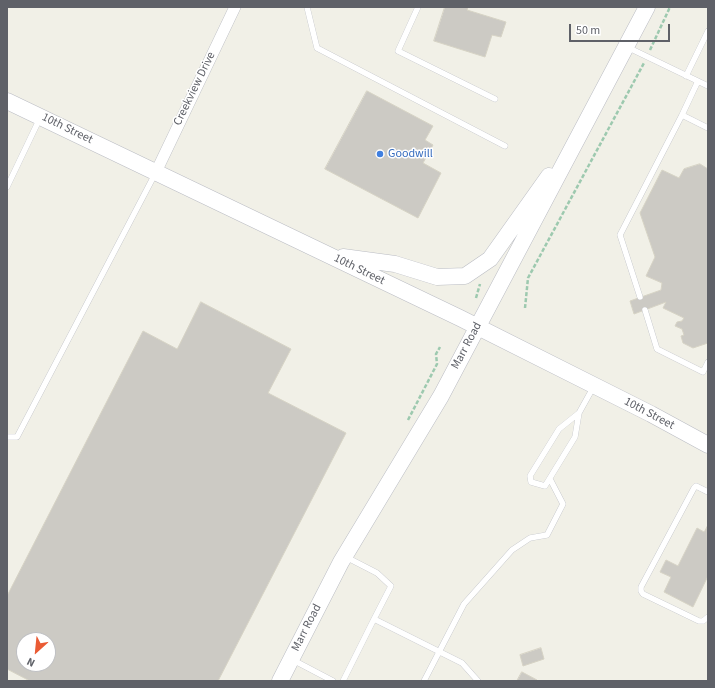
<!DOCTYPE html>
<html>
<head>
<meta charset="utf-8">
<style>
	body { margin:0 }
	#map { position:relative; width:715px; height:688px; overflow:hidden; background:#f1f0e7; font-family:"Source Sans 3",sans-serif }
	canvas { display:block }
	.frame { position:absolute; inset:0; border:8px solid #5f6168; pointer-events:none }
	.north { position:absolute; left:16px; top:632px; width:40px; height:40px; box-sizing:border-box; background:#fff; border:1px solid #bfc0c3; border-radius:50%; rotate:207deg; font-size:11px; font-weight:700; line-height:16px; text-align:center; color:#5f6168 }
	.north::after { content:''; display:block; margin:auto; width:14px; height:18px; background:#ea5b34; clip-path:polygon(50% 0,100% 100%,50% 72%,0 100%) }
	.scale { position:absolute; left:569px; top:24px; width:101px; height:18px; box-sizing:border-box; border:2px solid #5f6168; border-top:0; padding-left:5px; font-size:12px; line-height:14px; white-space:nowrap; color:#5f6168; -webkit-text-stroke:3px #fff; paint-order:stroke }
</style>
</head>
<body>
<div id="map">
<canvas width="715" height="688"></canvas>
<div class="frame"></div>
<div class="north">N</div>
<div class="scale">50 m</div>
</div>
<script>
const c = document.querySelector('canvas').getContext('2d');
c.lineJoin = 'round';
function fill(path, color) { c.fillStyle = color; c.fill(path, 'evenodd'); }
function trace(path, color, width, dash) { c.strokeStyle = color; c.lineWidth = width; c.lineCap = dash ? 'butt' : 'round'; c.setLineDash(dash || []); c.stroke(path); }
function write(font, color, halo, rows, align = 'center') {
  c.font = font + ' "Source Sans 3",sans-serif'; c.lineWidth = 3; c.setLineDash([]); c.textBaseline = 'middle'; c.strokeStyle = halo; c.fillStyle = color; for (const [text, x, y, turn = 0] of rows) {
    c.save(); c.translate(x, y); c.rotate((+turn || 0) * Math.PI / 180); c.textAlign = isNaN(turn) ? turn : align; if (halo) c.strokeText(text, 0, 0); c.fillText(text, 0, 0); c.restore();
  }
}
const building = new Path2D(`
	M445 7H468L467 10 506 22 501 37 492 35 485 57 434 41Z
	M367 91 433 126 425 140 433 145 423 163 441 173 418 218 325 169Z
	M700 164 708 169V343L693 348 683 343 681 336 684 335 682 329 675 326 677 322 682 321 684 318 663 308 666 302 634 314 630 301 661 290 662 283 646 276 655 257 640 213 662 170 679 178 684 169Z
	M201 302 291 349 268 393 346 433 218 681H30L7 669V596L143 331 177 349ZM24 640H48V664H24Z
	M707 527 708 576 693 607 664 592 671 577 660 572 666 560 678 566 697 528 704 532Z
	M541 648 544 659 523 666 520 655Z
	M522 672 537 680V681H517Z`);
const path = new Path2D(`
	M650 50 670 7
	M476 298 480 284
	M525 308 528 278 644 63
	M408 420 437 364 436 354 440 347`);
const lane = new Path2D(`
	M307 7 317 48 505 146
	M418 7 398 51 495 99
	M627 47 708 86
	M686 76 708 31
	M698 81 682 115 708 128
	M7 187 40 118
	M640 297 620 235 682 115
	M645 310 657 349 703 372 708 362
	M579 413 559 429 530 476 531 482 545 486 575 437 579 413 594 386
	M7 437H17L155 174
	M708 492 696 486 694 488 641 587V591L643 594 699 621H703L708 617
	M346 557 377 573 391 586 374 619 462 663 478 681
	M293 660 333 681
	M343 681 374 619
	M424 681 464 604 512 550 530 538 547 535 563 504 550 479`);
const street = new Path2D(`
	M156 172 235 7`);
const secondary = new Path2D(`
	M7 101 460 318 651 414 708 445
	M343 257 395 264 437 277 465 276 490 259 549 176
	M280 681 341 562 441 396 647 7`);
const markers = [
	[380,154,4,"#3f7fe0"]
];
const streetNames = [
	["Creekview Drive",195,89,-64],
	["10th Street",67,129,26],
	["10th Street",359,270,26],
	["Marr Road",467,346,-62],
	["10th Street",649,414,28],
	["Marr Road",307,628,-63]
];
const shopNames = [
	["Goodwill",388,154]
];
fill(building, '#cccac4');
trace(building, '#d6d3c5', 1);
trace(lane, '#b9bbc1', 6);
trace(street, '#b9bbc1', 12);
trace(secondary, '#babcc3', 17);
trace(path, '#9dc9af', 2.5, [4, 2]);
trace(lane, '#fff', 5.5);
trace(street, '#fff', 11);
trace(secondary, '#fff', 16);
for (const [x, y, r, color] of markers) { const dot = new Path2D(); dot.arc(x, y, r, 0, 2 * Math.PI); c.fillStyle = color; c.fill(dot); trace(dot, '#fff', 1.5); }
write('12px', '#5f6168', '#fff', streetNames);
write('12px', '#366cbe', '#fff', shopNames, 'left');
</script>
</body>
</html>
